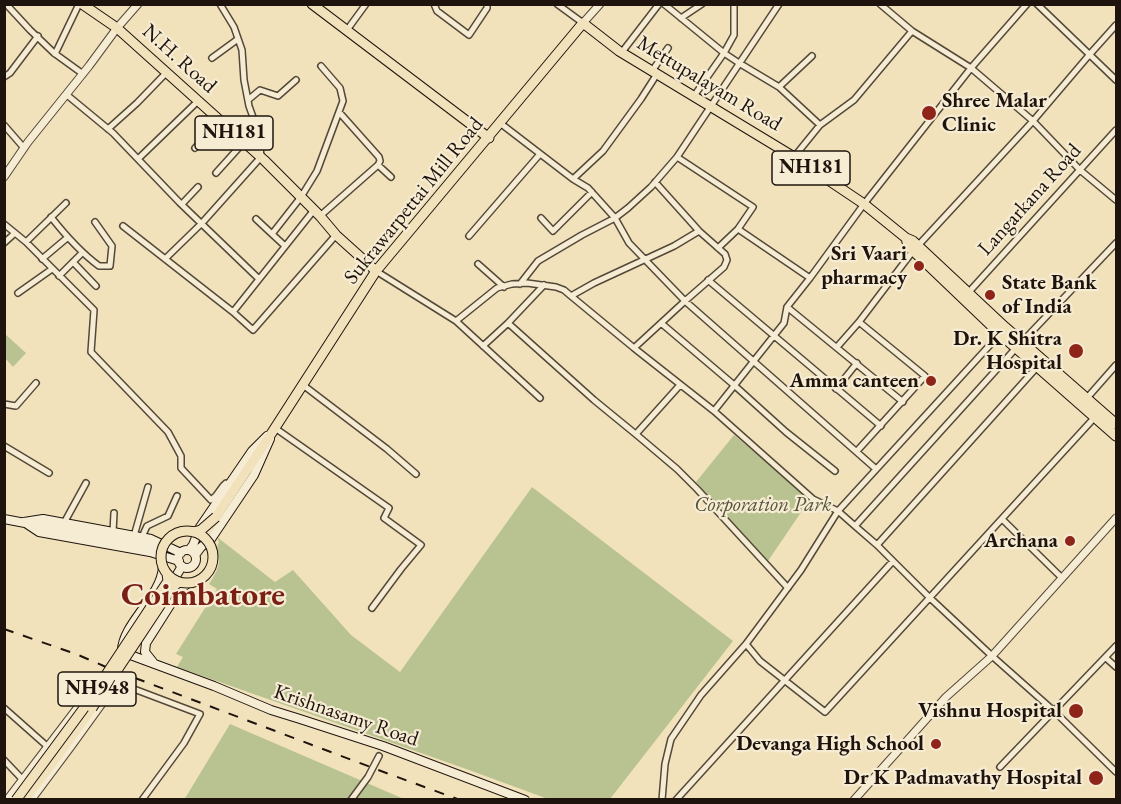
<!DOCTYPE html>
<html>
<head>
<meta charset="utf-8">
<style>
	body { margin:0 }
	#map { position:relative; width:1121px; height:804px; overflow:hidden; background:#f1e2bc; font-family:"EB Garamond",serif }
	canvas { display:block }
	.frame { position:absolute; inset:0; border:6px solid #1f140d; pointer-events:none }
</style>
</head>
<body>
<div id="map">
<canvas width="1121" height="804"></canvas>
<div class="frame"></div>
</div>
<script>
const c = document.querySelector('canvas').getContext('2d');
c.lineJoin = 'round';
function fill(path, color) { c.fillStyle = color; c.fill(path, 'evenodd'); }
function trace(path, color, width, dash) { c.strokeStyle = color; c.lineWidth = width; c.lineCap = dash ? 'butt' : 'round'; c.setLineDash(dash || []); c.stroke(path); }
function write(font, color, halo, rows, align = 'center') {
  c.font = font + ' "EB Garamond",serif'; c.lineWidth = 4.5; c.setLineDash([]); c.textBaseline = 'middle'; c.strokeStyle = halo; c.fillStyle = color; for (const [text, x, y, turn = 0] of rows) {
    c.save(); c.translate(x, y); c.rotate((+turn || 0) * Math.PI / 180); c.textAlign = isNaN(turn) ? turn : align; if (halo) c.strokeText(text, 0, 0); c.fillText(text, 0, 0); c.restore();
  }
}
const green = new Path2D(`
	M4 333 26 353 13 367 5 358Z
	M734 435 810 499 768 561 696 482Z
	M532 487 733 641 610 799H548L469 770 177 667 183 657 176 654 217 589 209 584C213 578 218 570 219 562 219 554 215 549 219 542L217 537 275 582 293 570 351 635 400 672Z
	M230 724 404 799 184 800Z`);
const minor = new Path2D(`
	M6 4 30 30 54 53 83 74
	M434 4 437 11 469 35 487 8V4
	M557 4 583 23
	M664 4 724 53 739 63 779 87
	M880 4 912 31 971 68 1033 121 1080 170 1116 200
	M1037 4 1116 80
	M681 18 702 4
	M347 30 366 4
	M622 52 659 4
	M55 54 79 4
	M812 56 779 87 820 125
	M212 58 238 39
	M652 71 668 48
	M4 77 10 73 38 36
	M67 95 113 133 180 203 259 279
	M694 96 724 53 734 35V4
	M248 100 260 90 278 96 296 80
	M500 123 573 179 588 188 615 218 629 243 685 301 876 469
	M4 125 24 148
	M108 129 137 103 167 72
	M195 148 221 121
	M677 157 753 207 738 229 810 278
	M794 157 820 125 854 100 912 31
	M138 159 198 101
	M378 165 391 177
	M216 173 244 142
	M573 179 603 151 641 99 657 74
	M182 204 198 187
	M320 216 378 165 380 161 379 157 339 112
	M51 217C66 236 80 252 99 266H110L112 246 95 222
	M541 218 553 231 592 192
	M256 219 272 234
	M4 224 26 242 94 310 91 352 168 432 181 456V468L211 500C220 494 219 488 226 483L229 485
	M123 226 233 312 253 330 336 235
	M469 236 540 154
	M26 242 66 203
	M4 243 15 233
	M285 246 272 234 301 197 317 171 343 101 340 88 321 66
	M718 248 738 229
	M42 259 67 238
	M165 259 202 223 261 157 259 134 249 106 244 80 242 50 234 27 220 4
	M73 262 96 286
	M478 264 504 287
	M376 271 456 321 540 398
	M59 276 82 253
	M708 280 881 426
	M520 284 538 261 582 235 615 218 628 208 651 187 677 157 779 4
	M18 293 52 269
	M968 293 1116 130
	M571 296 634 348 714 411 813 499 838 511 855 526 877 545 929 597 992 656 1054 711 1116 772
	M787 307 903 402
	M233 312 314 210
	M456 321 497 288 512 284 527 283 556 287 564 290 571 296 594 283 674 246 699 231
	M508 323 544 285
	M661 323 734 385 786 432 835 471
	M1022 342 1116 243
	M483 346 508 323 594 400 638 436 677 469 697 489 788 588
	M837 347 859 322 913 251 1033 121 1090 54 1116 25
	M634 348 685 301 724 267 727 260 725 254 699 231 655 182
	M303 385 387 449 416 474
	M836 389 857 363
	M1087 398 1116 365
	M4 404 16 406 36 383
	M714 411 784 323 787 307 810 278 864 204 971 68 1027 4
	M275 428 389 508 384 518 421 545 401 569 372 608
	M636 434 680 385
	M4 446 49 473
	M857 451 925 376 859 322
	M1002 519 1062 578
	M64 523 86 483
	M855 526 1016 348
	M113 532 114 513
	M134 536 148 487
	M142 537 147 526 168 516 177 496
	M877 545 1038 366
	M746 644 760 661 825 712 1095 417
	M1106 658 1116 667
	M111 691 118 683 200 714 184 743 142 800
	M4 708 48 747
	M4 760 23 780
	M1000 767 1116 646
	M351 800 368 777 379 756
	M662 800 665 764 671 739 701 695 746 644 801 570 838 511 1000 334
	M676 800 893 561`);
const tertiary = new Path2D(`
	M583 23 600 4
	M4 177 28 142 89 66 117 28 138 4
	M7 800 81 703 95 682 111 691 72 745 31 800
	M854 800 946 697 992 656 1116 518`);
const secondary = new Path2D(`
	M4 519 162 549
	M24 522 43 519 151 539 181 553
	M24 522 39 532 150 552 179 561
	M189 550 193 545 200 527 252 451 267 436
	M178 559a9 9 0 1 1 18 0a9 9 0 1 1-18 0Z
	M195 555 201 547 211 539 254 475 270 439
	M163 567C161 597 123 623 122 650L125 653 214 686 271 710 300 719 383 746 525 800
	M175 578 182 566
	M153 662 145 652 146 643 179 591 188 583`);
const trunk = new Path2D(`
	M82 4 117 28 264 160 320 216 336 235 376 271
	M312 4 489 138
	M906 238 908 246 1000 334 1116 436
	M205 539 206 532 273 431 376 271 583 23 619 51 794 157 864 204 906 238 913 241 1005 327 1116 424
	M24 800 57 757 90 711`);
const rail = new Path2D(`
	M4 629 76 654 106 667 381 771 460 800`);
const trunkBridge = new Path2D(`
	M161 557a26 26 0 1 1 52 0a26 26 0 1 1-52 0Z
	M193 532 201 530 216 517
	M92 708 169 592 174 586 179 582
	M16 800 84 708 168 581 167 574`);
const markers = [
	[929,113,8,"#8f2418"],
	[919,266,6,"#8f2418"],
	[990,295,6,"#8f2418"],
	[1076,351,8,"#8f2418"],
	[931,381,6,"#8f2418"],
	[1070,541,6,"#8f2418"],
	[1076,711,8,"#8f2418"],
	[936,744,6,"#8f2418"],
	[1096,778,8,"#8f2418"]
];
const shields = [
	[234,133,78],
	[811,168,78],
	[97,689,78]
];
const shieldNames = [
	["NH181",234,133],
	["NH181",811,168],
	["NH948",97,689]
];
const streetNames = [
	["N.H. Road",179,59,42],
	["Mettupalayam Road",709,84,31],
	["Langarkana Road",1030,200,-48],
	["Sukrawarpettai Mill Road",414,201,-51],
	["Krishnasamy Road",346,716,19]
];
const poiNames = [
	["Shree Malar",942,101,"left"],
	["Clinic",942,125,"left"],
	["Sri Vaari",907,254],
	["pharmacy",907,278],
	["State Bank",1002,283,"left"],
	["of India",1002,307,"left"],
	["Dr. K Shitra",1062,339],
	["Hospital",1062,363],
	["Amma canteen",919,381],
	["Archana",1058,541],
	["Vishnu Hospital",1062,711],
	["Devanga High School",924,744],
	["Dr K Padmavathy Hospital",1082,778]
];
const parkNames = [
	["Corporation Park",763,505]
];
const townNames = [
	["Coimbatore",203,596]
];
fill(green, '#b9c391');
trace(minor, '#544839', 8);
trace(tertiary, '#544839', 9);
trace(secondary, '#1f140d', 10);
trace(trunk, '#1f140d', 11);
trace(minor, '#f6ecd3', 5);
trace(tertiary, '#f6ecd3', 7);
trace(secondary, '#f6ecd3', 8);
trace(trunk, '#f1e2bc', 9);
trace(rail, '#1f140d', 2, [10, 10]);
trace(trunkBridge, '#1f140d', 11, []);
trace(trunkBridge, '#f1e2bc', 9);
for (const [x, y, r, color] of markers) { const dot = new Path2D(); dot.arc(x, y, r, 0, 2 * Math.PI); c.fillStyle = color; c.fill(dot); trace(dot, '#f6ecd3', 2); }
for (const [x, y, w] of shields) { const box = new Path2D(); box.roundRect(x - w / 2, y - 17, w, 34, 4.5); c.fillStyle = '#f6ecd3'; c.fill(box); trace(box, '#1f140d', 1.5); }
write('bold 20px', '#1f140d', null, shieldNames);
write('21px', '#1f140d', '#f6ecd3', streetNames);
write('bold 21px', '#1f140d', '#f6ecd3', poiNames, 'right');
write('italic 21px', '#55513b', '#f6ecd3', parkNames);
write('bold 33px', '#7a1f14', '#f6ecd3', townNames);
</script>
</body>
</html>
